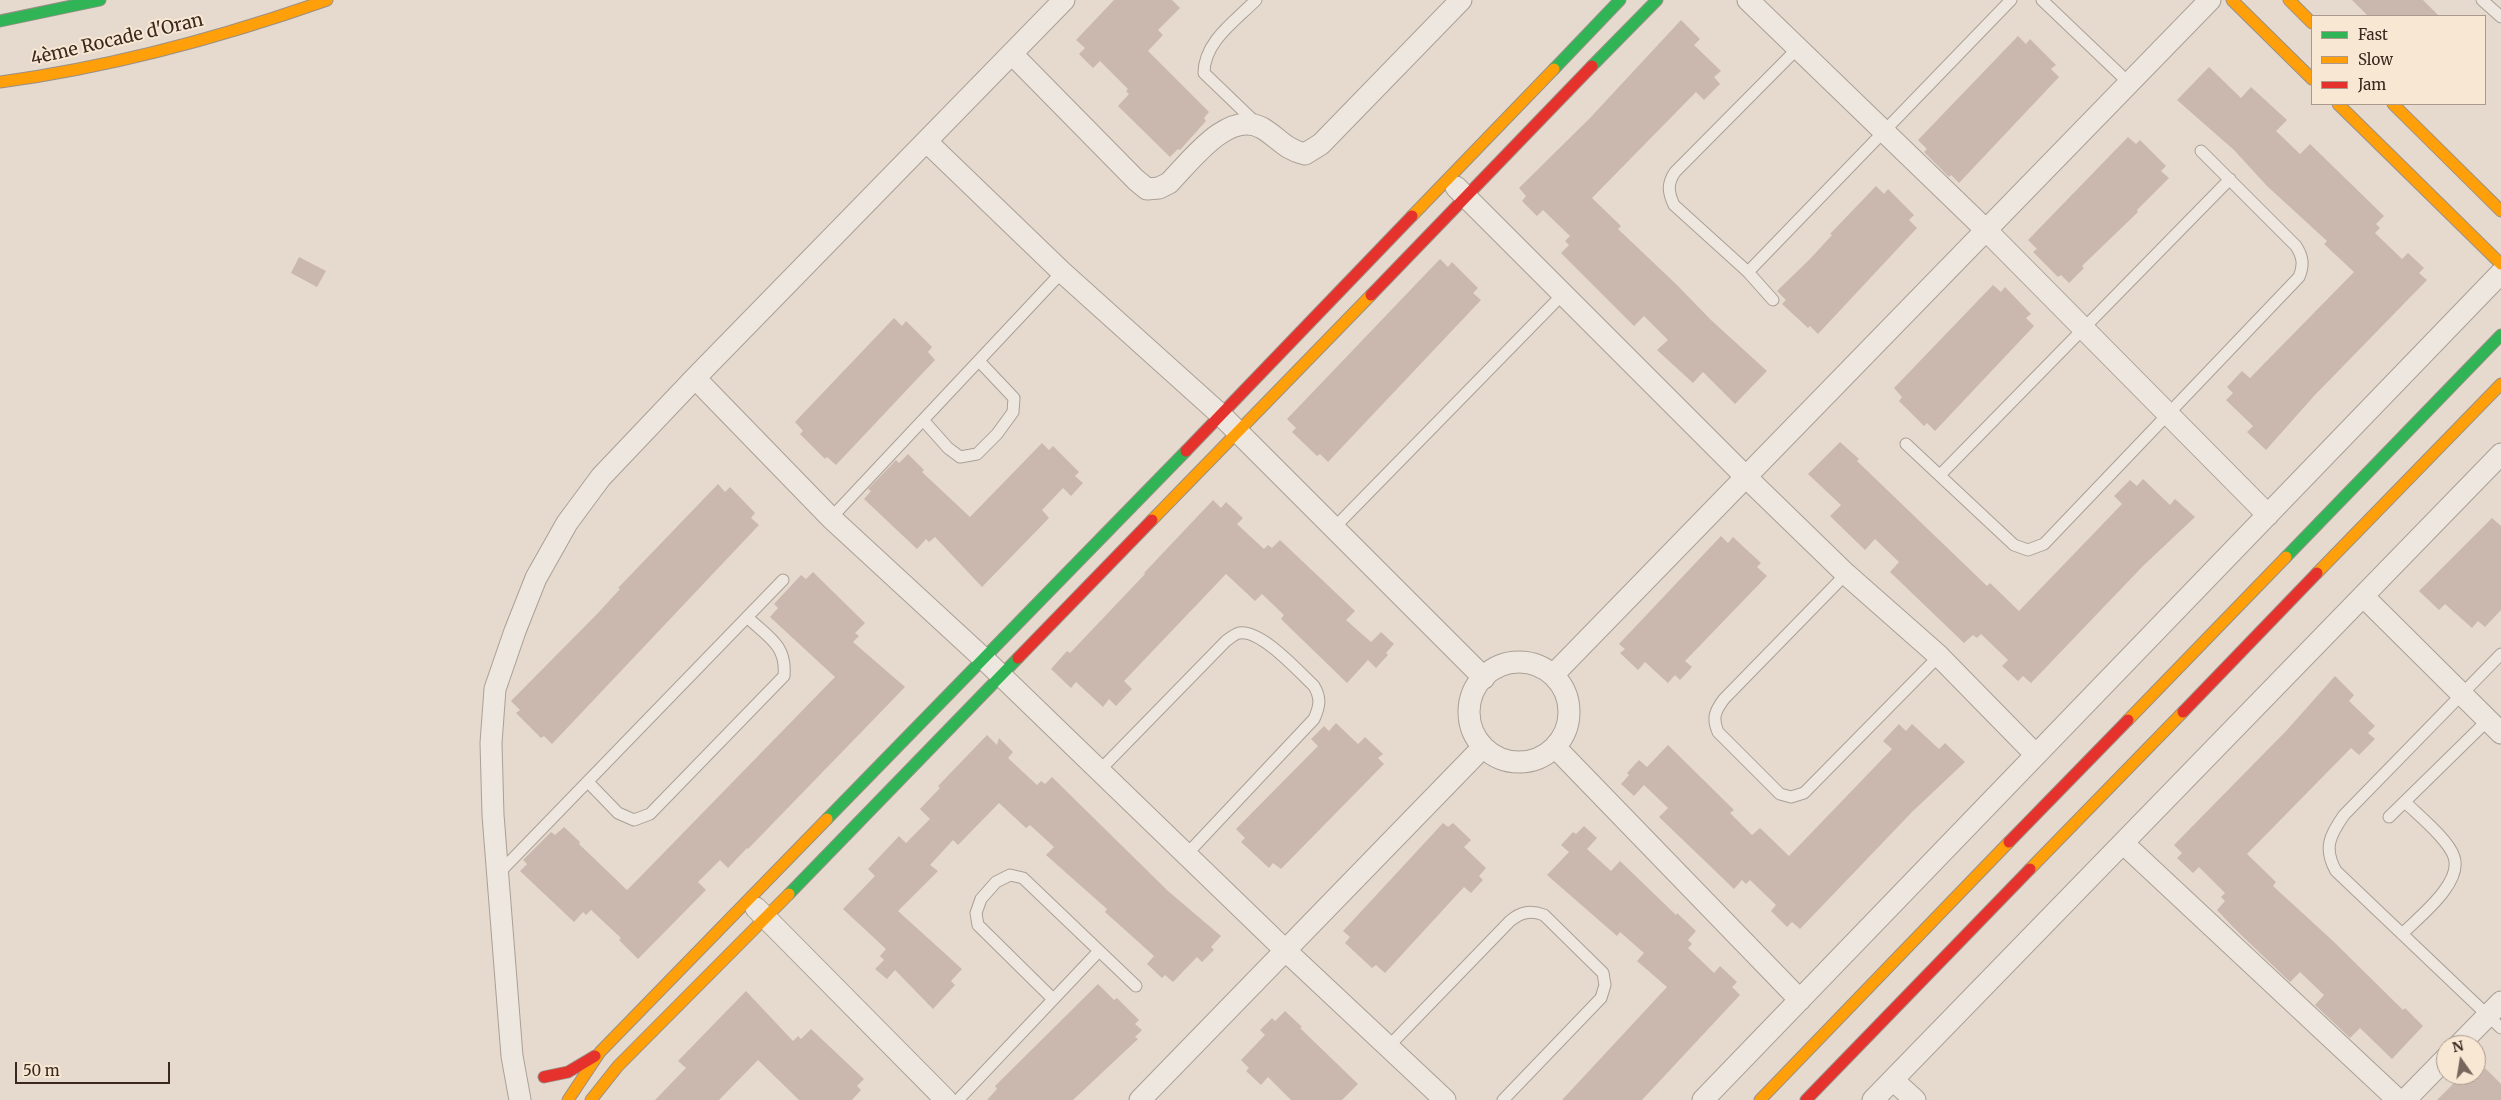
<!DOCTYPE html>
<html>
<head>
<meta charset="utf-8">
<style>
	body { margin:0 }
	#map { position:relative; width:2501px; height:1100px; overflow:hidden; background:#e5dacd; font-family:Merriweather,serif }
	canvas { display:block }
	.legend { position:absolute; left:2311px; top:15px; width:175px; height:90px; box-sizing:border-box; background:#f7e7d3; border:1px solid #ab9a8b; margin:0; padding:6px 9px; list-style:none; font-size:15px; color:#3a271e }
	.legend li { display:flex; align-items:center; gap:10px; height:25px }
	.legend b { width:25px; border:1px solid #ab9a8b }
	.north { position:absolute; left:2436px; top:1035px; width:50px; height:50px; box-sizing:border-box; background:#f7e7d3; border:1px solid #ab9a8b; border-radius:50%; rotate:347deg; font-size:14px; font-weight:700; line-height:20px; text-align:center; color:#3a271e }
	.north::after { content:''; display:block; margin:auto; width:18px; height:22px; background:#76665b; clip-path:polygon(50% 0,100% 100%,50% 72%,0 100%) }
	.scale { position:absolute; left:15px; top:1062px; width:155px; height:22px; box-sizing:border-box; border:2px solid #3a271e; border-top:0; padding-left:6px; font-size:15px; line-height:18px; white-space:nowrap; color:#3a271e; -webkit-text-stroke:4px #f7e7d3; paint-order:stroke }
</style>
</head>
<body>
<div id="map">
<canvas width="2501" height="1100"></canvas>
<ul class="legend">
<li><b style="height:6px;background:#30b455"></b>Fast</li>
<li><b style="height:6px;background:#ff9f0a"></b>Slow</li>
<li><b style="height:6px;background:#e5322d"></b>Jam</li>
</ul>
<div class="north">N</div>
<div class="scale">50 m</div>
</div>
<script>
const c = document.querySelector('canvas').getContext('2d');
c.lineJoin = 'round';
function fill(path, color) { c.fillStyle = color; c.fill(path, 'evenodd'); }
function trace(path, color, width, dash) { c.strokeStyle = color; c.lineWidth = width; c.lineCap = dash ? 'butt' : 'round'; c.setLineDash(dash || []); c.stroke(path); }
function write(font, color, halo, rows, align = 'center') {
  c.font = font + ' Merriweather,serif'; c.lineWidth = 4; c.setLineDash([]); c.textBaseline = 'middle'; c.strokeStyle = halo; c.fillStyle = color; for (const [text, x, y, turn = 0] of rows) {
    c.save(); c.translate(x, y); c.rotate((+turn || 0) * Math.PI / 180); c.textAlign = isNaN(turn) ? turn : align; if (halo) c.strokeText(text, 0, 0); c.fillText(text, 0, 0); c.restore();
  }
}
const building = new Path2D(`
	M1114 0H1172L1180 8 1158 30 1163 35 1148 51 1209 112 1204 118 1206 121 1180 150 1178 149 1170 157 1118 106 1129 94 1126 91 1128 89 1100 61 1093 68 1079 54 1085 48 1076 40Z
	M2352 0H2423L2439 16H2368Z
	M1681 20 1700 39 1694 45 1721 71 1714 77 1720 84 1704 100 1696 92 1592 198 1621 226 1618 229 1677 285 1711 320 1767 371 1735 404 1703 372 1693 383 1657 350 1668 340 1644 316 1634 326 1561 253 1569 245 1565 241 1570 236 1543 210 1537 216 1522 201 1526 196 1519 188 1590 118Z
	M2018 36 2026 44 2030 39 2056 65 2051 69 2059 77 1959 183 1951 175 1949 177 1924 152 1927 149 1918 140Z
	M2209 67 2241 98 2251 87 2287 120 2276 131 2300 154 2310 144 2384 216 2376 224 2380 228 2375 233 2402 259 2408 253 2424 268 2419 273 2427 280 2314 396 2266 450 2247 432 2253 426 2226 400 2233 393 2227 387 2242 371 2250 378 2354 272 2324 244 2327 241 2267 186 2234 150 2177 100Z
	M2128 137 2136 144 2140 140 2166 166 2161 171 2169 178 2137 210 2138 212 2082 266 2084 268 2069 283 2061 275 2058 277 2033 252 2037 249 2028 240Z
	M1876 186 1884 194 1888 189 1914 215 1909 220 1917 228 1818 334 1810 326 1808 328 1782 304 1786 300 1777 291 1810 259 1832 235 1830 234Z
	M299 257 326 271 317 287 291 273Z
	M1440 259 1448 267 1452 262 1478 288 1473 293 1481 300 1328 462 1320 454 1317 456 1292 432 1296 428 1287 419Z
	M1993 285 2001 292 2005 287 2031 314 2026 318 2034 326 1935 431 1927 423 1924 426 1899 401 1902 397 1894 388Z
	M894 318 902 326 906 321 932 347 928 352 935 360 836 465 827 457 825 459 800 434 803 431 795 422Z
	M1840 442 1859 459 1857 461 1987 586 1990 583 2019 611 2122 504 2114 496 2130 480 2137 486 2143 479 2170 505 2175 499 2195 517 2143 566 2031 683 2023 676 2018 681 2002 666 2008 660 1981 634 1977 638 1973 635 1964 643 1890 572 1899 562 1875 539 1865 550 1830 516 1841 505 1808 474Z
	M1042 443 1049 450 1053 446 1079 472 1075 476 1083 483 1071 496 1063 488 1042 510 1049 518 982 587 935 537 929 542 926 539 917 549 864 499 871 491 868 489 896 460 899 463 908 454 924 470 922 472 970 517Z
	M718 484 725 492 730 487 755 513 751 518 759 525 552 744 544 736 541 738 516 713 520 710 511 701 598 613 620 589 618 588Z
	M1213 500 1221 508 1226 502 1243 518 1237 524 1264 549 1268 545 1272 548 1280 540 1355 611 1346 620 1371 642 1381 632 1394 644 1386 653 1388 655 1376 668 1368 660 1347 683 1281 619 1284 615 1262 594 1255 601 1226 574 1124 681 1132 689 1116 706 1109 699 1103 707 1076 682 1071 688 1051 669 1067 651 1070 653 1145 574 1144 573Z
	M2492 518 2501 526V610L2485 627 2478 621 2472 628 2445 604 2439 610 2419 591Z
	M1721 536 1728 543 1733 537 1761 563 1757 567 1767 576 1685 661 1692 667 1680 680 1675 675 1668 683 1645 662 1638 670 1620 653 1625 649 1619 644Z
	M813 572 865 623 855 633 859 636 853 642 905 687 748 849 747 848 728 868 720 860 698 882 706 890 638 959 619 940 621 938 591 910 586 915 583 912 574 922 520 871 527 864 523 860 551 832 555 835 564 827 580 842 579 844 627 890 642 875 835 677 770 617 778 608 774 604 801 575 806 579Z
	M2335 676 2354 695 2349 701 2375 726 2368 733 2375 739 2359 755 2351 748 2247 854 2276 882 2273 886 2333 941 2403 1010 2405 1008 2423 1026 2392 1059 2360 1028 2350 1038 2315 1005 2324 995 2300 972 2290 982 2234 928 2217 910 2225 901 2221 897 2225 893 2199 867 2193 873 2177 858 2182 853 2174 845 2287 730Z
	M1336 723 1358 744 1365 737 1383 754 1378 758 1384 764 1281 869 1273 863 1269 868 1241 842 1245 838 1236 829 1318 746 1311 739 1324 726 1329 731Z
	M1899 724 1906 731 1912 724 1939 749 1945 743 1965 762 1912 812 1800 929 1792 922 1787 927 1771 911 1776 905 1750 880 1746 884 1742 880 1734 889 1659 817 1668 808 1644 785 1634 796 1621 784 1629 775 1627 773 1639 760 1647 767 1668 745 1734 810 1730 813 1752 835 1760 828 1789 856 1892 749 1883 741Z
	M987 735 997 745 999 738 1013 752 1008 758 1037 785 1041 781 1045 784 1052 777 1168 891 1221 936 1211 947 1214 950 1202 962 1197 957 1173 982 1165 975 1162 978 1147 964 1154 956 1105 912 1107 909 1046 855 1054 847 1030 825 1026 828 999 803 958 845 953 840 930 865 938 871 898 911 962 969 951 981 955 985 933 1009 895 970 887 979 875 969 884 960 880 956 886 949 843 909 875 876 868 869 899 836 906 843 930 819 920 809 940 788 938 786Z
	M1443 823 1448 827 1453 823 1471 840 1464 847 1486 868 1479 876 1483 880 1471 893 1464 887 1385 973 1376 965 1372 968 1345 943 1350 937 1343 931Z
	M1584 826 1597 838 1587 849 1611 871 1620 861 1676 915 1677 913 1696 931 1688 940 1692 944 1688 948 1714 973 1720 966 1737 982 1732 987 1740 995 1642 1100H1562L1667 987 1637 961 1644 953 1620 932 1617 936 1547 875 1569 852 1561 845 1573 832 1576 834Z
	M1098 984 1114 1000 1117 998 1139 1020 1135 1024 1142 1030 1135 1037 1138 1039 1073 1100H987L997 1089 995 1086Z
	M746 991 793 1041 798 1036 801 1039 811 1029 864 1079 857 1086 861 1090 852 1100H799L758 1060 719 1100H655L686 1068 678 1061Z
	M1285 1011 1302 1027 1300 1028 1358 1084 1342 1100H1291L1268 1077 1261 1085 1246 1071 1249 1068 1241 1060 1265 1035 1260 1030 1272 1018 1275 1021Z
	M2485 1068 2501 1084V1100H2437L2462 1075H2478Z`);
const lane = new Path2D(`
	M1256 0C1235 21 1204 42 1204 73L1256 123
	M2042 0 2129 83
	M2482 0 2501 17
	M1748 272 2011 0
	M1773 300 1748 272 1674 205C1668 192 1667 184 1675 172L1798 48
	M923 420 948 448 960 457 977 454 997 434 1013 412 1014 398 979 361
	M1906 444 2014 545 2028 550 2044 544 2299 277C2304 265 2303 257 2296 246L2201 151
	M1940 475 2230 179
	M831 518 1062 272
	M1334 528 1562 295
	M1846 574 1724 699C1715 711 1712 718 1718 732L1780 794 1791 797 1804 793 1939 656
	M2501 654 2344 815C2330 835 2323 848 2336 871L2501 1028
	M1099 771 1226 641C1230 638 1235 634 1239 633 1261 629 1299 672 1314 686 1321 698 1320 706 1314 719L1186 855
	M588 782 618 813 634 820 650 814 784 676C787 645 768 637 747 617
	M2389 817 2488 720
	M499 873 783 580
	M2402 934C2419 917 2463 883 2454 857 2449 840 2418 815 2405 802
	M1053 999 978 925 976 913 981 899 996 882 1010 875 1023 878 1136 986
	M1388 1047 1510 921C1521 912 1530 910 1544 915L1603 973 1605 985 1601 998 1503 1100
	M958 1100 1099 951`);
const street = new Path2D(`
	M1748 0 1986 230 2268 515
	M1012 54 1136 180 1147 189 1159 188 1169 183C1190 162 1228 109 1262 128 1279 138 1284 149 1305 154L1321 144 1461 0
	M927 142 1062 272 1221 415 1484 678
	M1456 187 1745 476 1846 574 1939 656 2036 755
	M695 378 831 518 984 659 1285 950 1445 1100
	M2363 596 2501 733
	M1469 712a50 50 0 1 1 100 0a50 50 0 1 1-100 0Z
	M1553 675 2210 0
	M1555 747 1800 1000
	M2123 843 2398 1100
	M756 908 946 1100
	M2459 1045 2501 1002
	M1893 1080 1915 1100
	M520 1100 512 1056 493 815 491 743 495 689 515 631 536 578 567 523 601 477 695 378 1064 0
	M1140 1100 1483 747
	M1703 1100 2501 273
	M1873 1100 2501 454
	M2405 1100 2446 1058`);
const fast = new Path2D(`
	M0 21 100 0
	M1592 66 1657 0
	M1554 69 1620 0
	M2286 557 2501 335
	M827 819 1186 451
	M789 894 1018 658`);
const slow = new Path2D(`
	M2232 0 2312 79
	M2289 0 2312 23
	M0 82C111 67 222 37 327 0
	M2338 104 2501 264
	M2393 104 2501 211
	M1412 216 1554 69
	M1152 520 1371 295
	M2317 573 2501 384
	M2128 720 2286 557
	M2030 869 2183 712
	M568 1100 600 1052 827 819
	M591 1100 618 1066 789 894
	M1760 1100 2009 842`);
const jam = new Path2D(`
	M1371 295 1592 66
	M1186 451 1412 216
	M1018 658 1152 520
	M2183 712 2317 573
	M2009 842 2128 720
	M544 1077 568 1072 595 1056
	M1806 1100 2030 869`);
const streetNames = [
	["4ème Rocade d'Oran",117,40,-13]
];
fill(building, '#cab8ae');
trace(lane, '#aaa096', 13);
trace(street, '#aaa096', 23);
trace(fast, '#9a8f86', 13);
trace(slow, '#9a8f86', 13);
trace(jam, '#9a8f86', 13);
trace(lane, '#eee7df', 11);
trace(street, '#eee7df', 21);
trace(fast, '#30b455', 11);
trace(slow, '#ff9f0a', 11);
trace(jam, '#e5322d', 11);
write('18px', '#3a271e', '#f7e7d3', streetNames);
</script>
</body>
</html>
